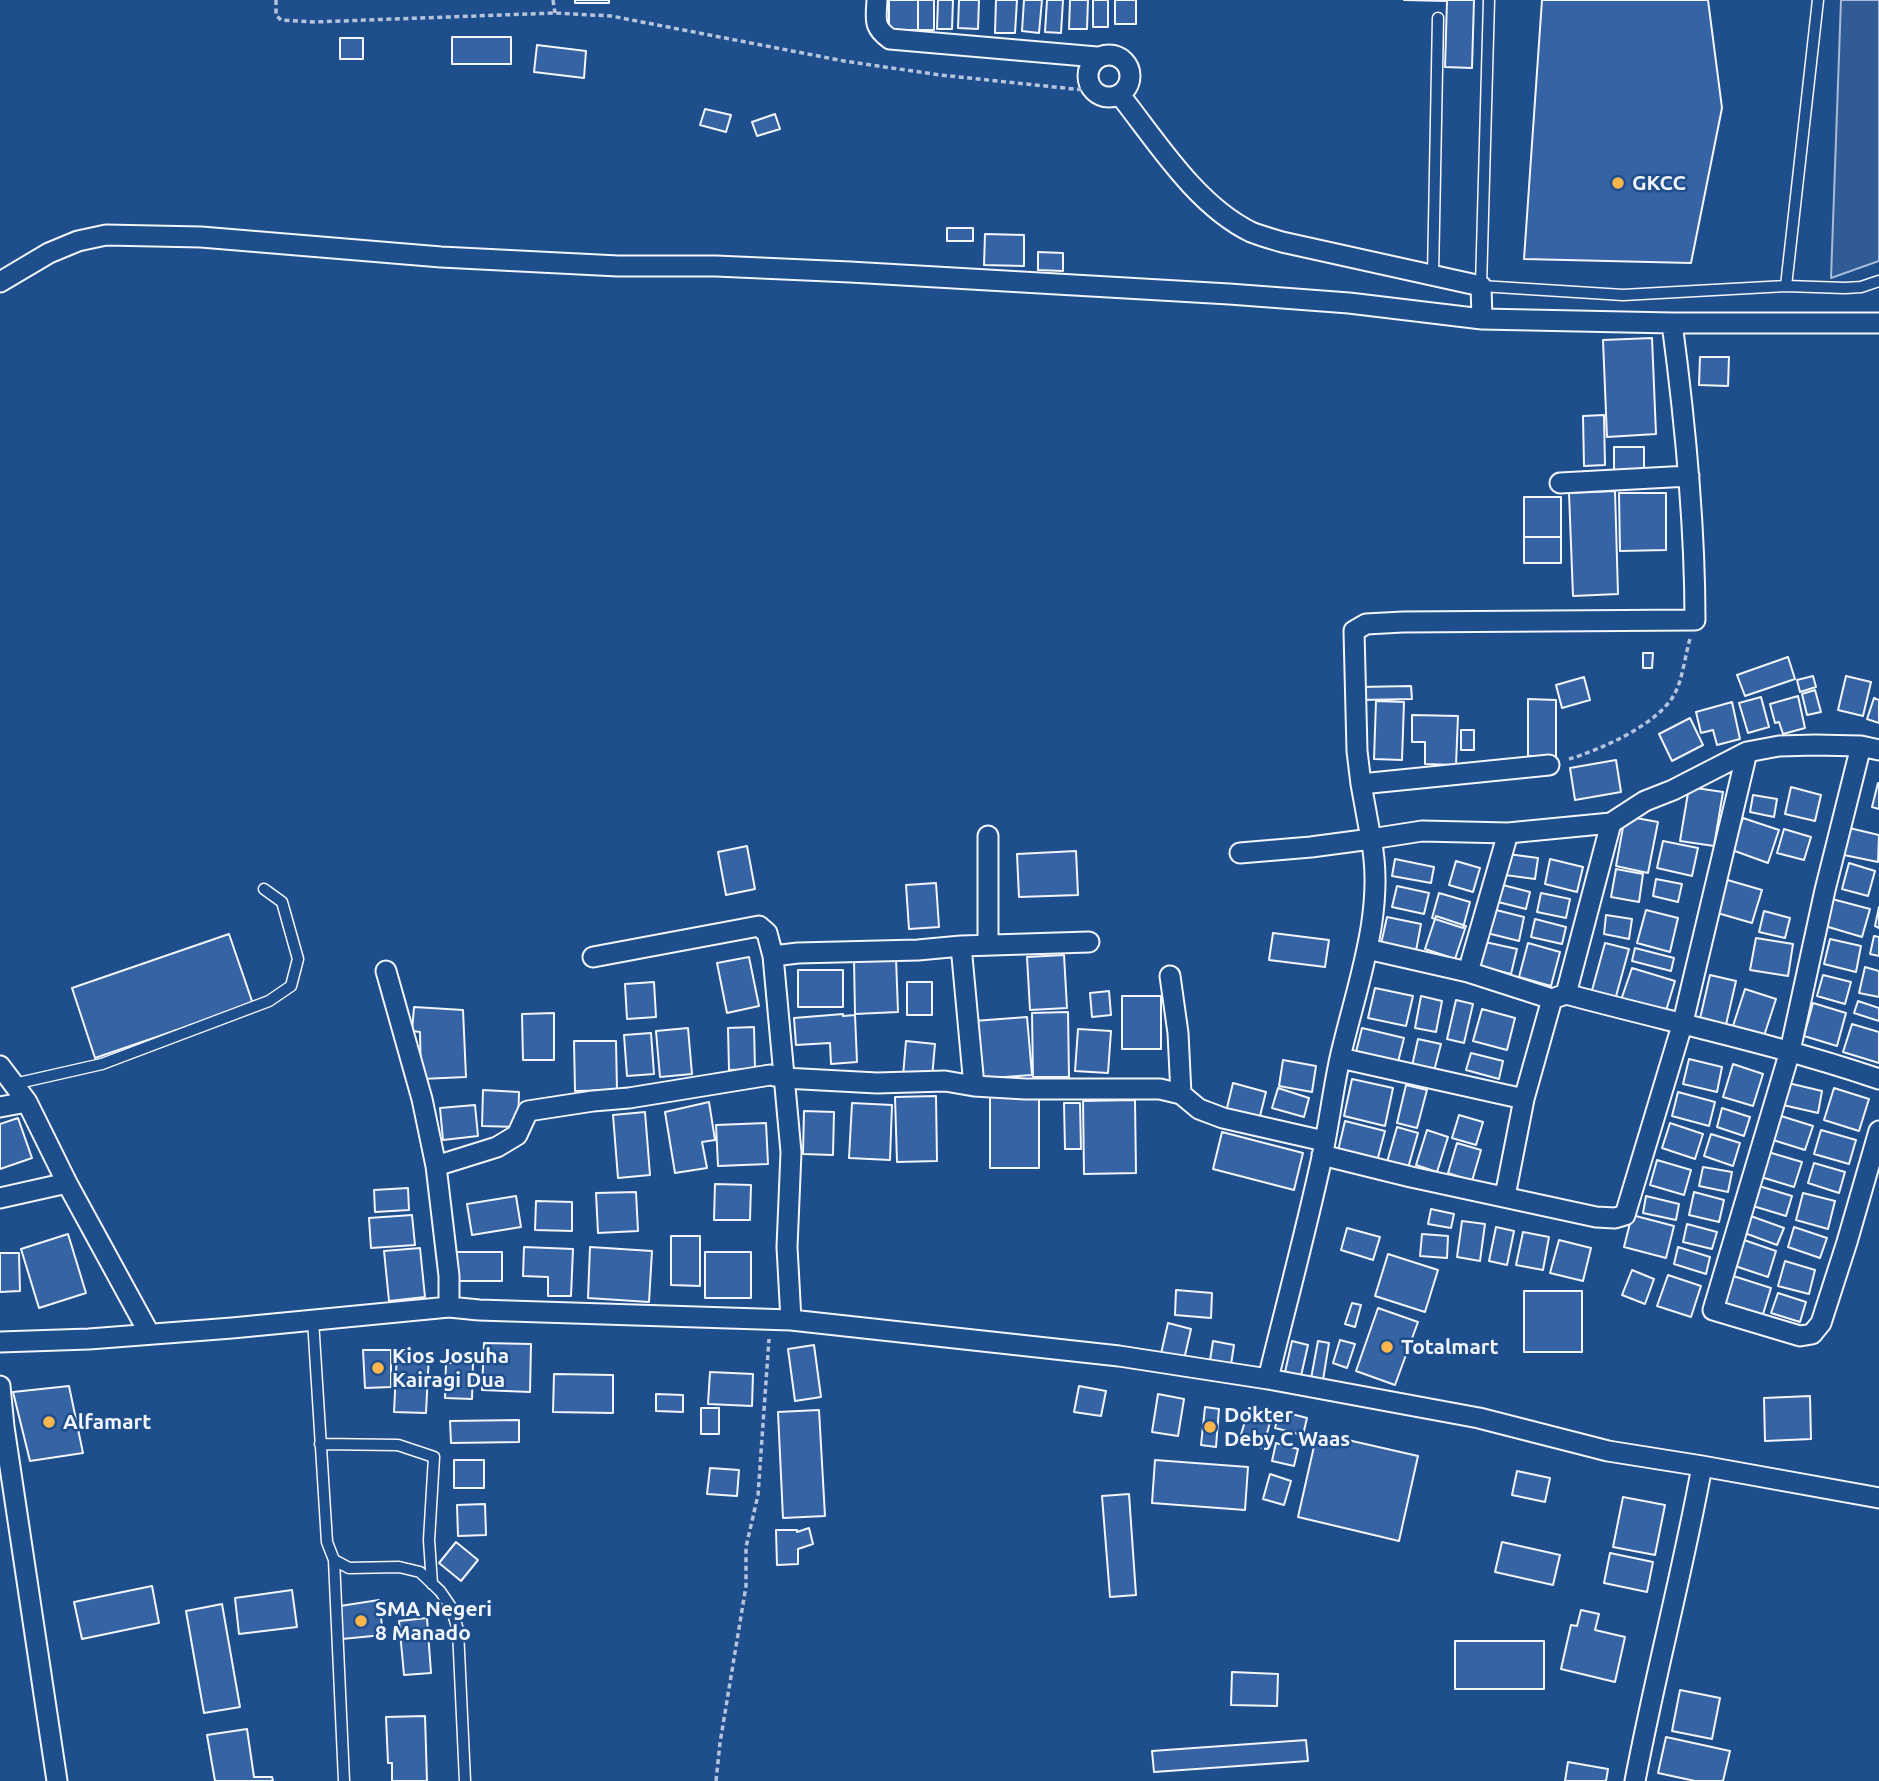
<!DOCTYPE html>
<html>
<head>
<meta charset="utf-8">
<style>
	body { margin:0 }
	canvas { display:block; background:#1f4e8c }
</style>
</head>
<body>
<canvas width="1879" height="1781"></canvas>
<script>
const c = document.querySelector('canvas').getContext('2d');
c.lineJoin = 'round';
function fill(path, color) { c.fillStyle = color; c.fill(path, 'evenodd'); }
function trace(path, color, width, dash) { c.strokeStyle = color; c.lineWidth = width; c.lineCap = dash ? 'butt' : 'round'; c.setLineDash(dash || []); c.stroke(path); }
function write(font, color, halo, rows, align = 'center') {
  c.font = font + ' Ubuntu,sans-serif'; c.lineWidth = 5; c.setLineDash([]); c.textBaseline = 'middle'; c.strokeStyle = halo; c.fillStyle = color; for (const [text, x, y, turn = 0] of rows) {
    c.save(); c.translate(x, y); c.rotate((+turn || 0) * Math.PI / 180); c.textAlign = isNaN(turn) ? turn : align; if (halo) c.strokeText(text, 0, 0); c.fillText(text, 0, 0); c.restore();
  }
}
const parking = new Path2D(`
	M1841 0H1879V261L1831 278Z`);
const building = new Path2D(`
	M575 0H609V3H575Z
	M889 0H918V30H889Z
	M918 0H934V30H918Z
	M938 0H953L952 29H937Z
	M959 0H979L978 29 958 28Z
	M996 0H1017L1015 33H995Z
	M1024 0H1042L1039 33 1022 31Z
	M1047 0H1063L1061 33 1045 32Z
	M1070 0H1088L1087 29H1069Z
	M1093 0H1108V27H1093Z
	M1115 0H1136V24H1115Z
	M1404 0H1474L1472 68 1445 67 1447 1Z
	M1542 0H1708L1722 108 1691 263 1524 259Z
	M452 37H511V64H452Z
	M340 38H363V59H340Z
	M537 45 586 51 584 78 534 72Z
	M705 109 731 115 726 132 700 125Z
	M775 114 780 129 757 136 752 122Z
	M947 228H973V241H947Z
	M985 234 1024 235V266L984 265Z
	M1038 252 1063 253V271L1038 270Z
	M1652 338 1656 434 1607 437 1603 340Z
	M1700 357H1729L1728 386 1699 385Z
	M1604 415 1605 465 1584 466 1583 416Z
	M1614 447H1644V471L1614 470Z
	M1615 491 1618 594 1573 596 1569 493Z
	M1619 493H1666V550L1620 551Z
	M1524 497H1561V537H1524Z
	M1524 537H1561V563H1524Z
	M1643 653H1653L1652 668H1643Z
	M1788 657 1795 679 1745 696 1737 675Z
	M1813 676 1816 687 1800 692 1797 680Z
	M1846 676 1871 682 1863 716 1838 710Z
	M1584 677 1590 700 1562 708 1556 685Z
	M1411 686 1412 699 1359 700V687Z
	M1815 690 1821 712 1807 715 1802 694Z
	M1798 696 1805 728 1783 734 1779 722 1775 723 1770 704Z
	M1761 697 1769 727 1748 733 1739 703Z
	M1874 698 1879 700V723L1867 719Z
	M1528 699 1556 700V756H1528Z
	M1376 701 1404 702 1402 760 1374 759Z
	M1732 702 1740 739 1717 745 1713 730 1701 733 1696 712Z
	M1412 715 1458 716 1456 765 1425 764V742H1412Z
	M1690 718 1703 745 1672 761 1659 734Z
	M1461 730H1474V750H1461Z
	M1616 760 1621 792 1575 800 1570 768Z
	M1878 783 1879 784V809L1872 807Z
	M1689 787 1723 792 1714 846 1680 841Z
	M1791 787 1821 795 1815 821 1785 814Z
	M1753 795 1777 799 1774 817 1750 812Z
	M1625 816 1658 822 1648 873 1616 866Z
	M1743 818 1779 830 1768 863 1732 850Z
	M1845 827 1879 835 1878 862 1839 854Z
	M1784 829 1811 837 1804 860 1777 853Z
	M1663 841 1698 848 1692 876 1657 868Z
	M747 846 755 889 726 895 718 852Z
	M1076 851 1078 895 1019 897 1017 854Z
	M1508 854 1538 858 1535 879 1505 875Z
	M1395 859 1434 867 1431 883 1392 876Z
	M1550 859 1583 867 1577 892 1545 884Z
	M1456 861 1480 868 1473 892 1449 885Z
	M1849 863 1875 871 1868 896 1842 889Z
	M1616 869 1643 874 1639 902 1611 897Z
	M1656 879 1682 884 1678 902 1653 896Z
	M1724 879 1762 890 1752 923 1714 912Z
	M936 883 939 927 909 929 906 885Z
	M1499 884 1530 892 1526 909 1494 901Z
	M1397 886 1429 893 1424 914 1392 907Z
	M1439 893 1470 902 1463 928 1432 918Z
	M1541 893 1570 899 1566 918 1537 912Z
	M1832 899 1870 909 1862 937 1825 926Z
	M1879 907V928L1875 926Z
	M1492 909 1524 917 1519 941 1487 933Z
	M1646 910 1678 918 1670 952 1637 943Z
	M1764 911 1790 918 1785 938 1759 932Z
	M1606 915 1632 919 1629 939 1604 934Z
	M1436 916 1466 926 1455 959 1425 949Z
	M1387 917 1421 924 1416 951 1381 944Z
	M1535 919 1566 927 1562 944 1531 937Z
	M1273 933 1329 940 1325 967 1269 960Z
	M229 934 253 1004 95 1058 72 988Z
	M1874 936 1879 937V956L1870 954Z
	M1756 938 1793 944 1788 976 1750 970Z
	M1830 939 1861 946 1856 972 1824 964Z
	M1485 942 1517 949 1511 974 1479 966Z
	M1528 943 1560 952 1551 986 1519 977Z
	M1605 943 1629 949 1615 1000 1591 994Z
	M1635 948 1674 958 1671 971 1632 961Z
	M1064 955 1067 1008 1030 1010 1027 957Z
	M749 957 759 1006 727 1013 717 963Z
	M896 958 898 1012 855 1014 854 959Z
	M1865 967 1879 971V997L1859 993Z
	M1632 968 1675 981 1665 1014 1621 1000Z
	M798 970H843V1007H798Z
	M1710 975 1736 981 1725 1029 1699 1023Z
	M1823 975 1851 982 1845 1004 1817 996Z
	M654 982 656 1017 627 1019 625 984Z
	M907 982H932V1015H907Z
	M1375 988 1413 996 1406 1026 1368 1018Z
	M1745 989 1776 999 1763 1039 1732 1029Z
	M1109 991 1111 1015 1092 1017 1090 993Z
	M1122 996H1161V1049H1122Z
	M1421 996 1442 1001 1436 1032 1415 1028Z
	M1456 1000 1473 1004 1464 1043 1447 1039Z
	M1858 1001 1879 1008V1021L1854 1013Z
	M1813 1003 1846 1013 1837 1046 1804 1036Z
	M414 1007 463 1010 466 1077 421 1079 420 1032 412 1031Z
	M1482 1009 1515 1018 1507 1050 1473 1041Z
	M1068 1012 1069 1077H1033L1032 1013Z
	M554 1013V1060H523L522 1014Z
	M843 1014V1016L855 1015 857 1062 831 1064 830 1043 796 1045 794 1018Z
	M1027 1017 1032 1075 978 1079 974 1021Z
	M1852 1024 1879 1032V1063L1843 1052Z
	M754 1027 755 1069 729 1070 728 1028Z
	M688 1028 692 1074 660 1077 656 1031Z
	M1362 1028 1404 1038 1398 1062 1356 1052Z
	M1078 1029 1111 1031 1108 1073 1075 1071Z
	M651 1033 654 1074 627 1076 624 1035Z
	M1418 1039 1441 1044 1434 1071 1412 1066Z
	M574 1041H616L617 1090 575 1091Z
	M906 1041 935 1044 932 1078 903 1076Z
	M1471 1053 1503 1061 1499 1079 1466 1070Z
	M1689 1059 1722 1067 1717 1092 1683 1084Z
	M1283 1060 1316 1066 1312 1092 1279 1086Z
	M1733 1064 1763 1074 1753 1106 1723 1097Z
	M1352 1079 1393 1088 1385 1126 1344 1116Z
	M1233 1083 1266 1092 1259 1120 1226 1112Z
	M1788 1083 1822 1091 1818 1113 1783 1105Z
	M1406 1085 1427 1090 1417 1128 1397 1123Z
	M1278 1088 1309 1098 1304 1117 1272 1108Z
	M1834 1088 1869 1099 1859 1131 1824 1120Z
	M483 1090 519 1092 518 1127 482 1126Z
	M1678 1092 1715 1102 1709 1126 1672 1116Z
	M936 1096 937 1161 897 1162 895 1097Z
	M990 1097H1039V1168H990Z
	M1135 1100 1136 1173 1084 1174 1083 1101Z
	M709 1102 715 1140 702 1142 707 1168 675 1173 665 1112Z
	M852 1103 892 1105 890 1160 849 1158Z
	M1064 1103H1080L1081 1149H1065Z
	M475 1105 478 1136 443 1140 440 1108Z
	M1722 1108 1750 1117 1744 1136 1717 1127Z
	M804 1111 834 1112 833 1155 803 1154Z
	M645 1112 650 1175 618 1178 613 1115Z
	M1459 1115 1483 1122 1476 1145 1452 1138Z
	M1781 1116 1813 1126 1805 1150 1773 1140Z
	M18 1118 32 1158 0 1169V1124Z
	M1345 1121 1385 1131 1376 1165 1337 1155Z
	M766 1123 768 1164 718 1166 716 1125Z
	M1670 1123 1703 1134 1695 1159 1662 1148Z
	M1397 1127 1418 1133 1408 1168 1387 1162Z
	M1427 1130 1448 1137 1437 1172 1416 1165Z
	M1821 1130 1856 1140 1849 1164 1814 1154Z
	M1222 1132 1303 1153 1294 1190 1213 1169Z
	M1711 1134 1740 1143 1733 1166 1704 1156Z
	M1457 1143 1481 1150 1472 1181 1448 1173Z
	M1768 1152 1802 1162 1794 1187 1761 1177Z
	M1657 1160 1691 1170 1684 1195 1650 1185Z
	M1814 1163 1845 1172 1839 1193 1808 1183Z
	M1703 1167 1732 1172 1728 1192 1699 1186Z
	M715 1184 751 1185 750 1220H714Z
	M1759 1186 1792 1196 1786 1216 1753 1206Z
	M408 1188 409 1210 375 1212 374 1190Z
	M636 1192 638 1231 598 1233 596 1193Z
	M1694 1192 1724 1200 1719 1222 1689 1215Z
	M1803 1193 1835 1201 1828 1229 1796 1220Z
	M516 1196 521 1227 472 1235 467 1204Z
	M1646 1196 1679 1204 1676 1220 1643 1213Z
	M536 1201 572 1202V1231L535 1230Z
	M1431 1209 1454 1214 1451 1228 1428 1224Z
	M412 1215 415 1245 371 1248 369 1218Z
	M1632 1215 1674 1226 1666 1258 1624 1247Z
	M1748 1215 1784 1228 1777 1245 1742 1232Z
	M1462 1221 1485 1224 1480 1261 1457 1257Z
	M1687 1224 1717 1232 1712 1249 1683 1242Z
	M1496 1227 1514 1231 1507 1265 1489 1261Z
	M1794 1227 1827 1238 1820 1258 1788 1247Z
	M1347 1228 1380 1237 1373 1260 1341 1250Z
	M1523 1232 1549 1237 1543 1270 1516 1265Z
	M68 1234 86 1293 39 1308 21 1249Z
	M1422 1234 1448 1236 1447 1258 1420 1256Z
	M671 1236H700V1286L671 1285Z
	M1741 1239 1776 1251 1768 1277 1732 1265Z
	M1559 1240 1591 1248 1583 1281 1550 1273Z
	M524 1247 573 1249 571 1296H548V1277L523 1276Z
	M590 1247 652 1251 649 1302 588 1298Z
	M1678 1247 1710 1257 1706 1274 1674 1264Z
	M420 1248 425 1297 389 1301 384 1251Z
	M454 1252H502V1281H454Z
	M705 1252H751V1298H705Z
	M0 1253H19L20 1291 0 1292Z
	M1388 1254 1438 1270 1425 1312 1375 1296Z
	M1785 1261 1815 1270 1809 1294 1778 1286Z
	M1632 1270 1654 1279 1645 1304 1622 1295Z
	M1727 1274 1771 1288 1760 1324 1715 1310Z
	M1668 1275 1701 1286 1691 1317 1657 1306Z
	M1176 1290 1212 1293 1211 1318 1175 1315Z
	M1524 1291H1582V1352H1524Z
	M1778 1293 1806 1302 1800 1322 1771 1313Z
	M1352 1303 1361 1305 1355 1327 1345 1324Z
	M1378 1308 1418 1322 1395 1385 1356 1371Z
	M1168 1323 1191 1329 1183 1364 1160 1358Z
	M1340 1340 1355 1344 1347 1368 1333 1363Z
	M1213 1341 1234 1345 1230 1371 1209 1367Z
	M1292 1341 1308 1345 1301 1376 1285 1372Z
	M1318 1341 1329 1343 1322 1386 1310 1384Z
	M484 1343 531 1344 530 1392 482 1390Z
	M814 1345 821 1397 795 1401 788 1349Z
	M363 1350H391V1387L365 1388Z
	M397 1353 429 1354 426 1413 394 1412Z
	M446 1363H473L472 1399 445 1398Z
	M710 1372 753 1374 752 1406 708 1404Z
	M554 1374 613 1375V1413L553 1412Z
	M69 1386 83 1453 30 1461 13 1392Z
	M1079 1386 1106 1391 1101 1416 1074 1412Z
	M656 1394 683 1395V1412L656 1411Z
	M1158 1394 1184 1399 1178 1436 1152 1432Z
	M1810 1396 1811 1439 1765 1441 1764 1398Z
	M1205 1407 1219 1409 1216 1447 1201 1445Z
	M701 1408H719V1434H701Z
	M1249 1408 1272 1415 1263 1448 1239 1441Z
	M819 1410 825 1516 783 1518 778 1412Z
	M1280 1411 1307 1418 1303 1435 1275 1428Z
	M519 1420V1442L451 1443 450 1421Z
	M1317 1433 1418 1456 1399 1541 1298 1517Z
	M1276 1443 1298 1449 1294 1466 1272 1461Z
	M454 1460H484V1488H454Z
	M1155 1460 1248 1467 1245 1510 1152 1503Z
	M710 1468 739 1470 737 1496 707 1494Z
	M1517 1471 1550 1478 1545 1502 1512 1495Z
	M1270 1474 1291 1481 1284 1505 1263 1499Z
	M1129 1494 1136 1595 1110 1597 1102 1496Z
	M1623 1497 1665 1505 1655 1555 1613 1547Z
	M485 1504 486 1535 458 1536 457 1505Z
	M809 1528 813 1544 798 1549V1564L777 1565 776 1530H797V1532Z
	M456 1542 478 1560 461 1581 439 1563Z
	M1502 1542 1560 1555 1553 1585 1495 1572Z
	M1610 1553 1653 1562 1647 1592 1604 1583Z
	M152 1586 159 1623 82 1639 74 1602Z
	M292 1590 297 1627 239 1634 235 1598Z
	M379 1600 383 1635 342 1639 340 1606Z
	M222 1604 240 1707 204 1713 186 1611Z
	M1581 1610 1599 1614 1595 1630 1625 1637 1615 1682 1561 1669 1571 1625 1577 1626Z
	M427 1618 431 1673 404 1675 399 1621Z
	M1455 1641H1544V1689H1455Z
	M1232 1672 1278 1674 1277 1706 1231 1705Z
	M1680 1690 1720 1698 1712 1739 1672 1731Z
	M425 1716 427 1781H392V1763H388L386 1717Z
	M247 1729 254 1777H272L273 1781H215L207 1735Z
	M1666 1737 1730 1751 1723 1781H1695L1658 1773Z
	M1306 1740 1308 1761 1154 1772 1152 1751Z
	M1568 1762 1608 1769 1606 1781H1565Z`);
const path = new Path2D(`
	M276 0V15L281 20 314 22 555 13 611 16 844 61 940 75 1093 91
	M553 0 555 13
	M1569 759C1600 750 1662 723 1676 691 1682 680 1686 652 1690 639
	M716 1781 720 1743 746 1586V1547L758 1495 769 1339`);
const lane = new Path2D(`
	M1489 0 1481 286 1623 295 1786 286 1845 288 1861 287 1879 281
	M1433 275 1438 18
	M1786 286 1818 0
	M14 1084 102 1064 269 1001 291 986 298 959 282 902 264 889
	M313 1320 327 1542 334 1560 349 1568 399 1567 420 1572 440 1591 451 1607 458 1630 465 1781
	M320 1444 398 1445 434 1457 429 1540 432 1584
	M334 1560 344 1781`);
const street = new Path2D(`
	M877 0C876 20 873 27 890 39L1097 57
	M1088 76a21 21 0 1 1 42 0a21 21 0 1 1-42 0Z
	M1120 95C1157 142 1196 205 1251 232 1261 236 1272 239 1282 242L1481 286 1482 319
	M0 282 49 253 78 241 106 235 201 237 441 257 618 266H716L850 272 1229 294 1349 303 1482 319 1672 323H1879
	M1560 483 1689 476
	M1861 746 1825 890 1790 1051 1713 1310 1800 1336 1812 1334 1821 1323 1847 1242 1879 1131
	M1549 765 1361 784 1357 751 1354 631 1366 624 1403 622 1695 620C1695 520 1685 421 1672 323
	M988 836V945
	M1240 853 1311 847 1371 839 1361 784
	M961 946 1089 942
	M1367 949 1468 972 1552 999 1566 994C1670 1022 1776 1044 1879 1079
	M593 957 759 926 767 933 773 956
	M386 971 422 1099 436 1166
	M1468 972 1508 833
	M1170 976 1178 1033 1181 1094
	M1566 994 1611 823
	M1340 1058 1524 1099
	M0 1066 27 1102 67 1183 149 1333
	M0 1107 27 1102
	M1322 1155 1411 1177 1596 1217 1615 1218 1625 1215 1683 1022 1747 752
	M1505 1196 1524 1099 1552 999
	M0 1198 67 1183
	M449 1307V1276L436 1166 497 1147 517 1135 528 1111 593 1101 629 1098 770 1075 784 1078 877 1083 945 1081 974 1086 1025 1089H1160L1181 1094 1199 1109 1223 1118 1324 1141
	M791 1320 787 1247 791 1152 773 956 798 953 918 950 961 946 974 1086
	M0 1342 89 1339 232 1328 449 1307 479 1310 791 1320 1119 1356 1268 1379 1479 1418 1608 1451 1702 1466 1879 1498
	M1268 1379C1286 1305 1306 1231 1322 1157 1329 1124 1333 1090 1340 1058 1356 987 1386 911 1371 839L1422 831 1508 833 1611 823 1645 801 1673 790 1747 752 1779 746 1815 745 1861 746 1879 750
	M0 1386 4 1427 57 1781
	M1635 1781C1655 1675 1683 1571 1702 1466`);
const markers = [
	[1618,183,7,"#ffb74d"],
	[1387,1347,7,"#ffb74d"],
	[378,1368,7,"#ffb74d"],
	[49,1422,7,"#ffb74d"],
	[1210,1427,7,"#ffb74d"],
	[361,1621,7,"#ffb74d"]
];
const poiNames = [
	["GKCC",1632,183],
	["Totalmart",1401,1347],
	["Kios Josuha",392,1356],
	["Kairagi Dua",392,1380],
	["Dokter",1224,1415],
	["Deby C Waas",1224,1439],
	["Alfamart",63,1422],
	["SMA Negeri",375,1609],
	["8 Manado",375,1633]
];
fill(parking, '#305b95');
trace(parking, '#a8bbd7', 2);
fill(building, '#3563a3');
trace(building, '#f2f6ff', 2);
trace(lane, '#f2f6ff', 13);
trace(street, '#f2f6ff', 23);
trace(path, '#b3c4dc', 3.5, [5, 3.5]);
trace(lane, '#1f4e8c', 10);
trace(street, '#1f4e8c', 19);
for (const [x, y, r, color] of markers) { const dot = new Path2D(); dot.arc(x, y, r, 0, 2 * Math.PI); c.fillStyle = color; c.fill(dot); trace(dot, '#1f4e8c', 2.5); }
write('bold 21px', '#f2f6ff', '#1f4e8c', poiNames, 'left');
</script>
</body>
</html>
